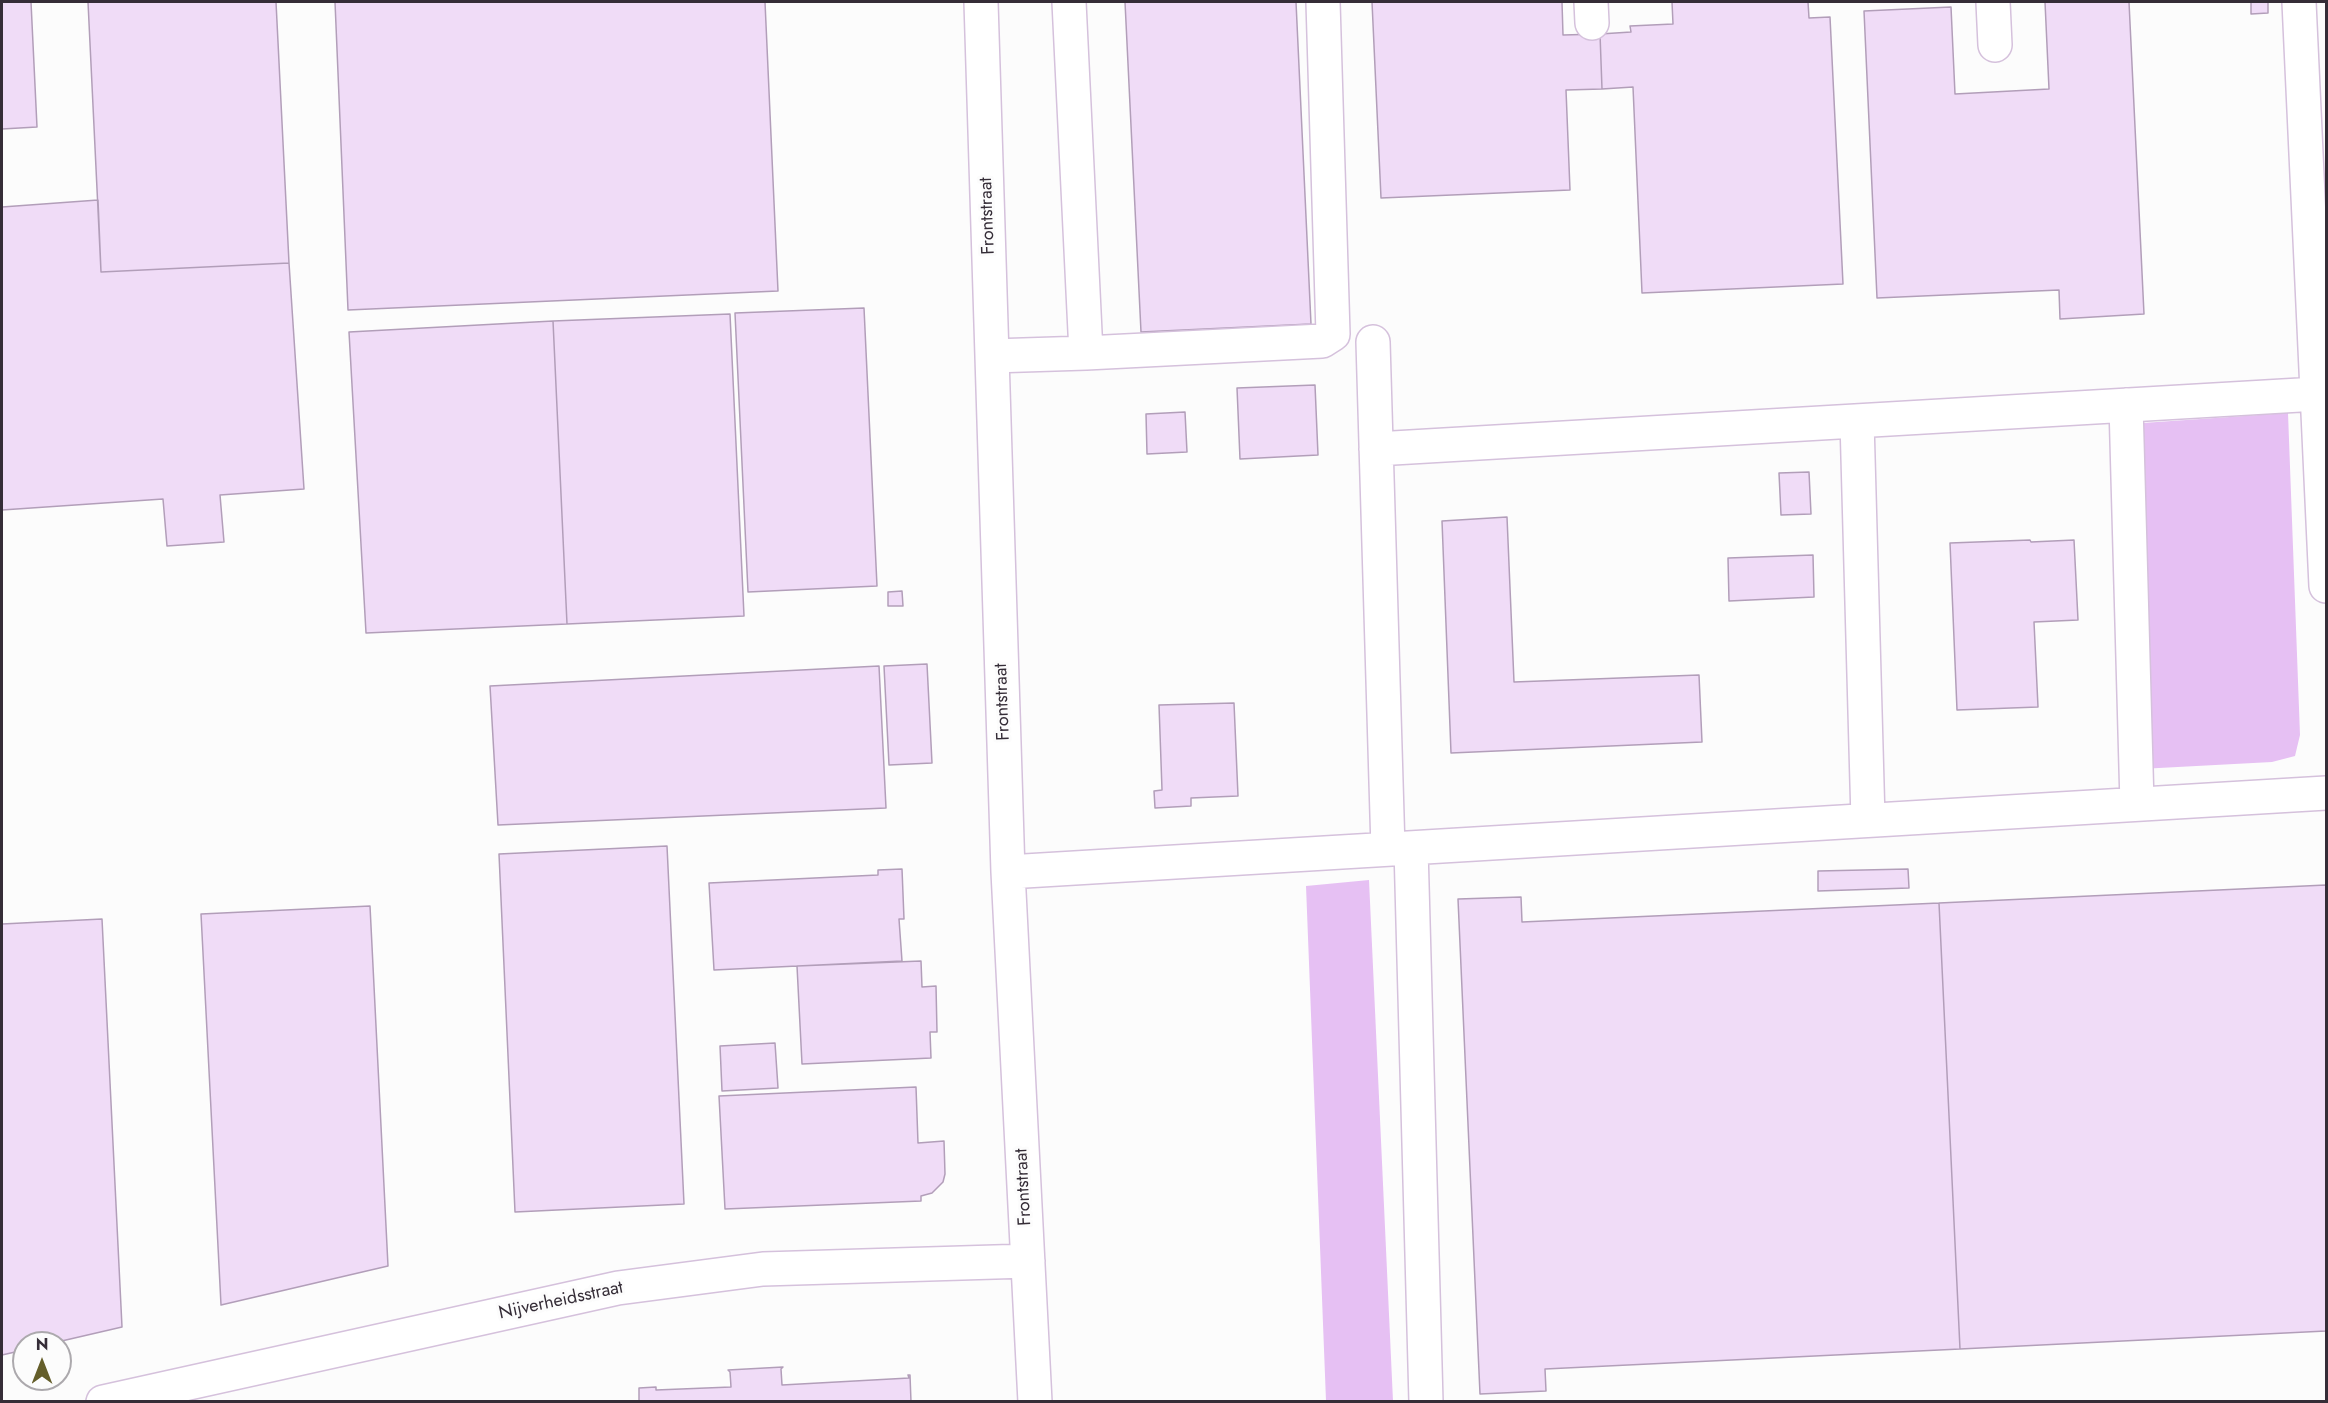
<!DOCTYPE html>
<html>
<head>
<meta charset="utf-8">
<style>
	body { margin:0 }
	#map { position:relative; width:2328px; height:1403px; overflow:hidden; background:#fcfcfc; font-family:Jost,sans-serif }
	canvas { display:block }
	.frame { position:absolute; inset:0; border:3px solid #352d37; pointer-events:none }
	.north { position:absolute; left:12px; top:1331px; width:60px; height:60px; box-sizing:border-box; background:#fcfcfc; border:2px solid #aca9ad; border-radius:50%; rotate:0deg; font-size:16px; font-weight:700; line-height:24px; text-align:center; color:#352d37 }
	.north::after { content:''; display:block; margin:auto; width:21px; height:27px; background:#645e2a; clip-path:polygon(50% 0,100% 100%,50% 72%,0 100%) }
</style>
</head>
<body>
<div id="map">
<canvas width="2328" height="1403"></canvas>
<div class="frame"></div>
<div class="north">N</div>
</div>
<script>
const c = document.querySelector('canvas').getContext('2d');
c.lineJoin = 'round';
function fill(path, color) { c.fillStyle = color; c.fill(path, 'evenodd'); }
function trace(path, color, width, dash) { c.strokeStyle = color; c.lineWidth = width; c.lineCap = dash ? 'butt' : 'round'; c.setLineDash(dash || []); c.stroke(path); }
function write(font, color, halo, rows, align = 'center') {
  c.font = font + ' Jost,sans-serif'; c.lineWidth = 6; c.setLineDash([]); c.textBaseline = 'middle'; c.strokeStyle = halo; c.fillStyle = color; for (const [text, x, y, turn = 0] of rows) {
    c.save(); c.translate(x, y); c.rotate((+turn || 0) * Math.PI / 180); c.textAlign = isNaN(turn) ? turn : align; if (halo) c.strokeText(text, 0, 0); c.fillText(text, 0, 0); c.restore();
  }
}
const green = new Path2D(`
	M2288 413 2300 735 2295 756 2272 762 2140 769 2128 424Z
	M1369 880 1393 1401H1326L1306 886Z`);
const building = new Path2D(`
	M2 2H31L37 127 2 129Z
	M88 2H276L289 263 101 272Z
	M335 2H765L778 291 348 310Z
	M1125 2H1296L1311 324 1141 332Z
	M1372 2H1562L1563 35 1600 34 1602 89 1566 90 1570 190 1381 198Z
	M1672 2H1808L1809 18 1830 17 1843 284 1642 293 1633 87 1602 89 1600 34 1631 32 1630 26 1673 24Z
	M2045 2H2129L2144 314 2060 319 2059 290 1877 298 1864 11 1951 7 1955 94 2049 89Z
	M2251 2H2268V13L2251 14Z
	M98 200 101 272 289 263 304 489 220 495 224 542 167 546 163 499 2 510V207Z
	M864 308 877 586 748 592 735 313Z
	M730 314 744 616 567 624 553 321Z
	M553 321 567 624 366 633 349 332Z
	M1315 385 1318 455 1240 459 1237 388Z
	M1185 412 1187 452 1147 454 1146 414Z
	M1809 472 1811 514 1781 515 1779 473Z
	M1507 517 1514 682 1699 675 1702 742 1451 753 1442 521Z
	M2030 540 2031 542 2074 540 2078 620 2034 622 2038 707 1957 710 1950 543Z
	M1813 555 1814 597 1729 601 1728 558Z
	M902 591 903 606H888V592Z
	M927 664 932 763 889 765 884 666Z
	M879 666 886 808 498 825 490 686Z
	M1234 703 1238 796 1191 798V806L1155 808 1154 791 1162 790 1159 705Z
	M667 846 684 1204 515 1212 499 854Z
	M902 869 904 919H899L902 961 714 970 709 883 878 875V870Z
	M1908 869 1909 888 1818 891V871Z
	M2326 885V1331L1960 1349 1939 903Z
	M1521 897 1522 922 1939 903 1960 1349 1545 1369 1546 1391 1480 1394 1458 899Z
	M370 906 388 1266 221 1305 201 914Z
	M102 919 122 1327 53 1343H24V1350L2 1355V924Z
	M921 961 922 987 936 986 937 1032H930L931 1058 802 1064 797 966Z
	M775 1043 778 1088 722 1091 720 1046Z
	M916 1087 918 1143 944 1141 945 1174 943 1182 932 1193 921 1196V1201L725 1209 719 1096Z
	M783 1367 781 1369 782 1385 909 1378 908 1375H910L911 1402H639V1388L656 1387V1390L731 1387 730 1372 728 1370Z`);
const minor = new Path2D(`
	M981 2 1008 872 1035 1402
	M1591 2 1592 23
	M1993 2 1995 45
	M2299 2 2326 586
	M1373 342 1388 849
	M1086 353 1322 341 1333 334 1323 2
	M992 356 1086 353 1069 2
	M2126 405 2137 804
	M1857 421 1868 820
	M1376 449 2317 394
	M1411 848 1426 1402
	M1008 872 2326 793
	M103 1402 618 1288 763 1269 1028 1261`);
const streetNames = [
	["Frontstraat",988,216,-92],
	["Frontstraat",1003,702,-92],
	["Frontstraat",1024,1187,-93],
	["Nijverheidsstraat",561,1301,-12]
];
fill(green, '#e6c0f3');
fill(building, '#f0dcf7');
trace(building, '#b29eb9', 1.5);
trace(minor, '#d5c1dc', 36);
trace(minor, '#fff', 33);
write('18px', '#352d37', '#fcfcfc', streetNames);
</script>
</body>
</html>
